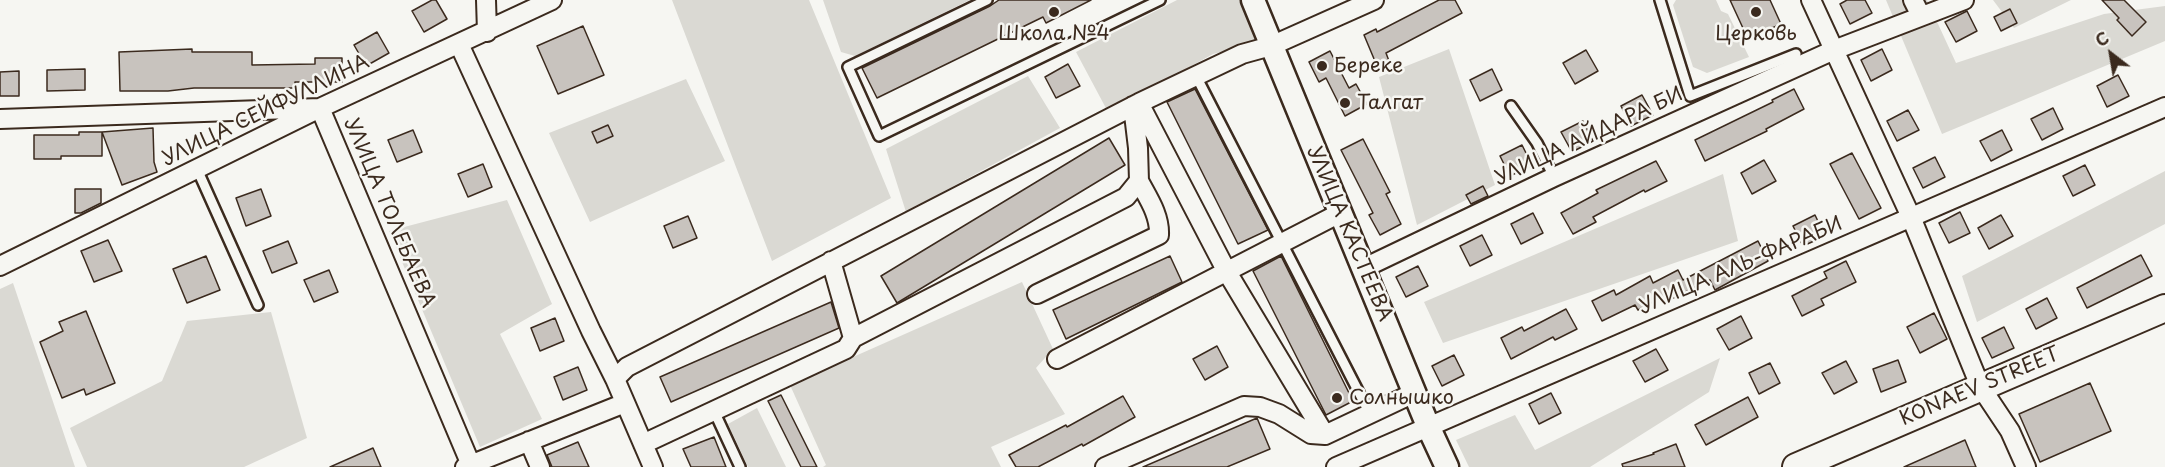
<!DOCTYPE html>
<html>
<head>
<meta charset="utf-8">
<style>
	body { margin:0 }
	#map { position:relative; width:2165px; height:467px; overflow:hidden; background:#f6f6f2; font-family:"Playpen Sans",sans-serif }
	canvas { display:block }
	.north { position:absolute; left:2081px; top:24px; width:60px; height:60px; -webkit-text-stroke:4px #f6f6f2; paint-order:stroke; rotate:329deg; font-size:16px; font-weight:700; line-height:24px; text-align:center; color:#3b2a1e }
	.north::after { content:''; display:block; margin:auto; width:21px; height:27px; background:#3b2a1e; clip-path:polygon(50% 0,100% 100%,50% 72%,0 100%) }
</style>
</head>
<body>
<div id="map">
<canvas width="2165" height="467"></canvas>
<div class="north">С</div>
</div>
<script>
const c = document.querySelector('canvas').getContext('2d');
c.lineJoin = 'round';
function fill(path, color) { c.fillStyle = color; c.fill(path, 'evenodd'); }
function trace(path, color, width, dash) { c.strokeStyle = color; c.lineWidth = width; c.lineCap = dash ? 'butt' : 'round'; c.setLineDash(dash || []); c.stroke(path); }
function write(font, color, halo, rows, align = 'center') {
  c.font = font + ' "Playpen Sans",sans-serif'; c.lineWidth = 5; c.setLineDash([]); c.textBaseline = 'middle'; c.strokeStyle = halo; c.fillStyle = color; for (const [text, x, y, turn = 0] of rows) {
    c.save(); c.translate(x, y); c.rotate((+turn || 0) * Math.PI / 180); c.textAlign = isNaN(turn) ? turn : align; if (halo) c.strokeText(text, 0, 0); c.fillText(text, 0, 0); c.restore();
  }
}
const green = new Path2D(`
	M672 0H809L891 198 772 261Z
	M823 0H970L855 56 841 52Z
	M1177 0H1243L1260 42 1213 54 1108 112 1076 52Z
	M1676 0H1716L1721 11 1728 14 1749 57 1707 73 1693 67 1673 5Z
	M1886 0H1927L1956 63 2104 14 2165 6V41L1942 134Z
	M1993 0H2071L2014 28Z
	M1449 49 1495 185 1417 225 1379 77Z
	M1028 76 1060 128 906 212 886 149Z
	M686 79 725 161 590 222 549 133Z
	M2165 171V224L1977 322 1962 276Z
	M1723 174 1738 241 1443 343 1424 302Z
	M507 200 552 304 500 334 542 419 480 447 389 231Z
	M1022 282 1053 349 1036 368 1065 414 991 447 1001 467H823L826 465 790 385Z
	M13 283 75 467H0V289Z
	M271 312 307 438 244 467H87L70 428 162 381 187 321Z
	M1720 358 1709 392 1590 467H1469L1456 440 1515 415 1535 450Z
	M757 408 786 467H748L728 424Z`);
const building = new Path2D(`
	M432 0H436L447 19 424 32 412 11Z
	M999 0H1091L1046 23 1043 17 877 98 862 68 990 6Z
	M1439 0H1455L1462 13 1386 53 1389 61 1377 66 1364 35 1376 29 1377 32Z
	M1730 0H1770L1781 24 1748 39Z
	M1847 0H1865L1872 13 1850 24 1840 4Z
	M2102 0H2124L2146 22 2132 36 2117 20 2119 18Z
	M2010 9 2017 23 2001 31 1994 17Z
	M1967 11 1977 31 1956 42 1945 22Z
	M583 26 604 75 558 94 537 46Z
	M377 32 389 53 366 66 354 45Z
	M192 49V52H252V65L315 64V58H342V82H295V88H194L168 91H120L119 52Z
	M1882 49 1892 70 1871 81 1861 60Z
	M1586 50 1598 71 1575 84 1563 63Z
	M1330 51 1349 88 1356 84 1367 104 1345 116 1326 78 1319 82 1309 62Z
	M1068 64 1080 86 1056 98 1045 77Z
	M85 69V90L47 91V70Z
	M1492 69 1502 90 1480 101 1470 80Z
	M19 71V96H0V72Z
	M2118 75 2129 96 2107 107 2097 86Z
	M1195 89 1268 230 1238 244 1167 102Z
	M1794 89 1804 109 1766 129 1767 131 1705 161 1695 140 1773 102 1772 100Z
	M1642 95 1653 115 1631 126 1621 106Z
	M2053 108 2063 129 2042 140 2031 119Z
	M1908 110 1919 130 1897 141 1887 121Z
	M1583 121 1593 141 1572 152 1561 132Z
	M608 125 613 136 597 143 592 132Z
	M153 128 154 162 157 172 122 185 102 132Z
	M413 130 422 152 397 162 388 140Z
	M2002 130 2012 150 1991 161 1980 141Z
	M79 132H102V156H61V159H34V135H79Z
	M1109 138 1125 165 897 303 881 276Z
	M1363 139 1390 192 1386 194 1401 224 1380 235 1369 215 1373 213 1341 150Z
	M1522 145 1532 165 1510 176 1500 156Z
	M1852 153 1881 208 1859 219 1830 164Z
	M1935 157 1945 177 1923 188 1913 168Z
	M1764 160 1776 181 1752 194 1741 173Z
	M1656 161 1667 181 1645 192 1644 190 1593 217 1596 222 1573 234 1561 213 1598 193 1596 190Z
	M483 164 492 187 468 197 458 174Z
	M2085 165 2095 185 2073 196 2063 176Z
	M1483 186 1488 196 1471 204 1466 195Z
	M75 189H101V203L81 213H75Z
	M261 189 271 216 246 226 236 198Z
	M1960 212 1970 233 1949 243 1939 223Z
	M1533 213 1543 233 1521 244 1511 224Z
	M1815 215 1825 236 1803 246 1793 226Z
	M2001 215 2013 236 1989 249 1978 228Z
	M688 216 697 238 673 248 664 226Z
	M1482 235 1492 255 1470 266 1460 246Z
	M108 240 122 271 94 282 81 251Z
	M288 241 297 263 272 273 263 251Z
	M1758 241 1768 261 1715 290 1710 280 1665 302 1662 297 1638 310 1635 305 1602 321 1592 301 1614 290 1616 295 1650 276 1653 283 1678 270 1683 280Z
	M2141 255 2152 276 2087 308 2077 288Z
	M206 256 220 290 187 303 173 269Z
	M1170 256 1182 282 1066 339 1053 310Z
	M1281 256 1353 401 1326 415 1253 271Z
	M1846 261 1856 282 1821 299 1824 305 1802 316 1792 296 1827 278 1824 272Z
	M1418 266 1428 286 1406 297 1396 277Z
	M329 270 338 292 314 302 304 280Z
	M2047 298 2057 318 2036 329 2026 309Z
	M831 302 839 328 671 402 660 377Z
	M1566 309 1577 329 1555 340 1553 337 1511 359 1501 338 1522 327 1524 331Z
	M86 311 115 383 86 395 84 389 62 398 40 342 63 331 59 322Z
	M1934 313 1947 339 1920 353 1907 327Z
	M1741 316 1752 338 1729 350 1717 329Z
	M555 318 564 341 540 351 531 328Z
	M2004 327 2014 348 1992 358 1982 338Z
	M1217 346 1228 367 1205 380 1193 359Z
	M1656 349 1668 370 1645 382 1633 361Z
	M1454 355 1464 375 1442 386 1432 366Z
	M1898 360 1906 382 1881 392 1873 369Z
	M1846 361 1857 382 1834 394 1822 373Z
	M1770 363 1780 383 1759 394 1749 373Z
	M578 367 587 390 563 400 554 377Z
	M2090 383 2111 431 2040 462 2019 414Z
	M1551 393 1561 413 1539 424 1529 404Z
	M781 395 817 467H801L768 401Z
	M1123 396 1135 417 1083 446 1082 444 1038 467H1016L1009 455 1066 425 1067 427Z
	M1748 397 1758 417 1706 445 1695 425Z
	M1257 418 1270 449 1227 467H1143Z
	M714 437 726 467H691L683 449Z
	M1965 440 1976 467H1904Z
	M578 442 589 467H552L547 455Z
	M1676 444 1685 467H1623L1622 464 1654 454 1653 453Z
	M373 448 381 467H330Z`);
const service = new Path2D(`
	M987 0 848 67 879 136 1160 0
	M1660 0 1690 96 1796 54
	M1196 76 1370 414
	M1511 106 1537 143 1554 177
	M197 169 258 305
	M714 411 740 467`);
const minor = new Path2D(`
	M486 0 487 32
	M1811 0 1911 217 1980 386 2010 431 2026 467
	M1913 0 1921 16
	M459 44 591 331 615 379
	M1139 103 1227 272 1325 435
	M0 119 320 108 471 465
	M0 266 320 108 552 0
	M1364 268 1554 177 1834 50 1964 0
	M1037 294 1159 235C1160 215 1148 198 1139 181
	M853 338 1126 197 1139 181 1138 148 1133 106
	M1057 359 1340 213
	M529 441 540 467
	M643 444 846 349 853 338 831 261
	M465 467 625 403
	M653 467 615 379 627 367 1139 103 1242 54 1271 46 1374 0
	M1105 467 1244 406 1260 407 1279 414 1311 434 1325 435 1414 393
	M1336 467 2165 107`);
const tertiary = new Path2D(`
	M1253 0 1428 426 1447 467`);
const secondary = new Path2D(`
	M1796 467 2165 308`);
const markers = [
	[1054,12,6,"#3b2a1e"],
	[1756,12,6,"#3b2a1e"],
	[1322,66,6,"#3b2a1e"],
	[1345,103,6,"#3b2a1e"],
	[1337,398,6,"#3b2a1e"]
];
const poiNames = [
	["Школа №4",1054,34,"center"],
	["Церковь",1756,34,"center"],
	["Береке",1334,66],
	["Талгат",1357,103],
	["Солнышко",1349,398]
];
const streetNames = [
	["УЛИЦА СЕЙФУЛЛИНА",266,111,-26],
	["УЛИЦА АЙДАРА БИ",1589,137,-25],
	["УЛИЦА ТОЛЕБАЕВА",389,213,67],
	["УЛИЦА КАСТЕЕВА",1349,234,67],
	["УЛИЦА АЛЬ-ФАРАБИ",1741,266,-23],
	["KONAEV STREET",1980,387,-23]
];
fill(green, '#dad9d3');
fill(building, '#c8c3be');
trace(building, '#3b2a1e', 1.5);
trace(service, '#3b2a1e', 14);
trace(minor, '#3b2a1e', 22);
trace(tertiary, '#3b2a1e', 27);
trace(secondary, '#3b2a1e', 30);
trace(service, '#f6f6f2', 9);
trace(minor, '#f6f6f2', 18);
trace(tertiary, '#f6f6f2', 22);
trace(secondary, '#f6f6f2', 26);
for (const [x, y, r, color] of markers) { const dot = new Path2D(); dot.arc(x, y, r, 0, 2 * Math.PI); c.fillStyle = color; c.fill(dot); trace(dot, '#f6f6f2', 2); }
write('20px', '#3b2a1e', '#f6f6f2', poiNames, 'left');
write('20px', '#3b2a1e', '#f6f6f2', streetNames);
</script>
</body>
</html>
